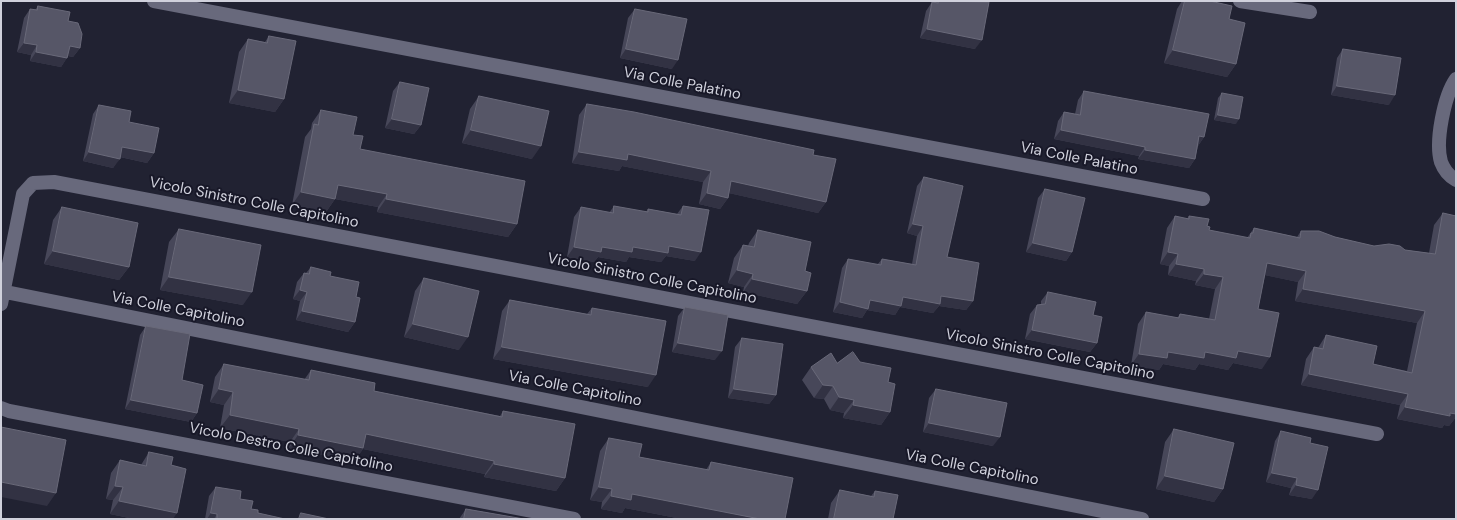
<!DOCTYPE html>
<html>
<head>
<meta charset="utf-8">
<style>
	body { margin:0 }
	#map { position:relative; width:1457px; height:520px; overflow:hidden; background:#212232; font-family:"DM Sans",sans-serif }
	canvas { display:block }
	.frame { position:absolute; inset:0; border:2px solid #d0d1dc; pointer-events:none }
</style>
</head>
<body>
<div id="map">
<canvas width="1457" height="520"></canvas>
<div class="frame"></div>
</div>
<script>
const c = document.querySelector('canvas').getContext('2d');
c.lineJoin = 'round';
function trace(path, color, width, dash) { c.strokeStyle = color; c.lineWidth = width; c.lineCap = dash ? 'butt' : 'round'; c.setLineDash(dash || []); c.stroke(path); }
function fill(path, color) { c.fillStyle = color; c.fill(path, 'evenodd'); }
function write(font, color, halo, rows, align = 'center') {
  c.font = font + ' "DM Sans",sans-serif'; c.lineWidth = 4; c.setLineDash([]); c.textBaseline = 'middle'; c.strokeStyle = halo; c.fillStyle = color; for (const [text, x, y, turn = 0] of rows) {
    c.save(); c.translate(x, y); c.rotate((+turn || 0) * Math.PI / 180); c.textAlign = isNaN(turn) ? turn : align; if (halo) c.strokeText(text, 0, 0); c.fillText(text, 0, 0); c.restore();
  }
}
const minor = new Path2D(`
	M154 1 1203 199
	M1240 1 1310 12
	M1456 79C1444 96 1435 142 1441 162 1444 170 1449 176 1456 180
	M1 291 1142 519
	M1 304 23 194 33 183 54 182 1377 434
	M1 408 9 411 574 519`);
const wall = new Path2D(`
	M934 1H987L975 49 920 38 926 11 932 2H933Z
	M1182 1H1210L1229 19 1236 64 1227 77 1164 63 1177 9Z
	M38 6 68 21 80 48 73 57 68 56 61 67 30 61 31 55 17 52 24 18 30 9 35 10Z
	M635 9 672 69 620 58 628 18Z
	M269 36 284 99 275 112 229 103 239 52 248 39 265 42Z
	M1343 49 1389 105 1331 95 1337 58Z
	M400 82 421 125 414 134 385 128 393 91Z
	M1084 91 1204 137 1198 146 1195 159 1189 168 1138 159 1139 156 1054 139 1058 121 1064 112 1075 114 1078 100Z
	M1222 93 1236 124 1214 120 1218 98Z
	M479 96 532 159 462 143 470 109Z
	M587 104 813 155 826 202 818 213 729 193 728 198 720 209 699 204 703 182 622 166 619 171 572 163 579 115Z
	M99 105 129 122 154 153 147 163 120 157 113 168 83 161 93 114Z
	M321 110 353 135 360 149 517 224 508 237 377 212 378 207 335 199 326 212 292 205 305 137 311 129 312 123Z
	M924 177 947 257 973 301 966 310 939 306 933 313 900 307 895 315 867 310 862 318 833 312 842 268 848 259 877 265 882 259 912 264 917 236 907 233 917 186Z
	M1045 189 1072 252 1066 261 1026 252 1038 198Z
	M614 206 646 212 648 209 677 214 683 206 695 261 666 256 661 262 629 257 626 262 598 257 594 262 567 257 574 217 581 207 609 213Z
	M62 207 129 267 119 280 44 264 53 220Z
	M1443 213 1456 216V417L1449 426 1444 425 1442 428 1397 419 1400 405 1301 385 1306 359 1314 347 1318 348 1326 335 1373 364 1407 371 1417 323 1295 301 1298 282 1265 275 1258 309 1262 369 1233 363 1228 370 1199 364 1195 370 1163 364 1159 370 1131 365 1138 324 1146 312 1177 318 1180 314 1209 319 1215 289 1195 285 1196 281 1168 275 1169 266 1160 264 1167 228 1175 216 1187 219 1189 216 1207 226 1209 230 1247 238 1254 228 1297 237 1301 231 1335 237 1374 246 1429 253 1434 225Z
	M179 229 243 305 160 290 169 242Z
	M758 230 805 271 807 291 797 304 743 292 744 287 728 283 734 258 743 245 748 246 749 243Z
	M311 267 330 276 356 297 355 322 348 332 296 320 300 301 293 299 297 282 304 273H306Z
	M424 278 459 350 404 337 415 291Z
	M1048 292 1093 315 1097 343 1090 352 1025 339 1030 314 1037 305H1041V301Z
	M510 300 587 314 592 308 648 387 493 359 502 311Z
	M685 307 715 360 672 352 678 316Z
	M146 326 182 380 197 413 191 422 125 409 140 335Z
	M742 338 776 395 769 404 728 398 735 347Z
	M860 362 888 382 890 412 881 425 843 418 844 413 830 410 824 399 814 398 802 380 811 367 837 363Z
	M224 364 304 380 311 370 374 391 500 416 503 411 565 478 556 491 484 477 485 474 363 449 354 461 289 448 290 442 220 428 224 405 210 402 215 377Z
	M936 389 993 446 923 432 929 398Z
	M1174 429 1223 489 1214 502 1156 489 1165 442Z
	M1281 431 1310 443 1312 499 1289 495 1291 488 1266 482 1275 441Z
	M609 438 639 457 706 470 711 462 785 519H682L625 508 622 513 601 509 602 502 590 500 600 451Z
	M149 452 171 465 173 519H134L110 514 113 500 106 499 111 473 120 460 141 465Z
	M216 487 240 499 251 509 258 513 285 519H205L209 496Z
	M840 490 871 496 875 491 893 519H828L831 503Z
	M466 509 524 519H459Z`);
const shadedWall = new Path2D(`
	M927 29 982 40 975 49 920 38Z
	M24 43 37 45 31 55 17 52Z
	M70 46 80 48 73 57 63 55Z
	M626 49 678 60 672 69 620 58Z
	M1173 50 1236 64 1227 77 1164 63Z
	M36 52 67 58 61 67 30 61Z
	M1337 86 1395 95 1389 105 1331 95Z
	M238 90 284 99 275 112 229 103Z
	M1218 115 1239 119 1236 124 1214 120Z
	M392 119 421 125 414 134 385 128Z
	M471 130 541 146 532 159 462 143Z
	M1061 130 1145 147 1139 156 1054 139Z
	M1199 136 1204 137 1198 146Z
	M122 147 154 153 147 163 116 156Z
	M1145 150 1195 159 1189 168 1138 159Z
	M89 152 120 159 113 168 83 161Z
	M579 152 628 154 711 171 703 182 622 166 619 171 572 163Z
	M731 181 826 202 818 213 724 192Z
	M338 185 387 194 378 207 335 199 326 212 292 205 301 192Z
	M707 193 728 198 720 209 699 204Z
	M386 199 517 224 508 237 377 212Z
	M913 224 923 226 917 236 907 233Z
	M1033 243 1072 252 1066 261 1026 252Z
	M669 246 701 252 695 261 666 256 661 262 629 257 626 262 598 257 594 262 567 257 574 247Z
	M53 251 129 267 119 280 44 264Z
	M1168 252 1178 254 1169 266 1160 264Z
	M1267 263 1306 271 1298 282 1259 274Z
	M1176 264 1204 269 1196 281 1168 275Z
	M737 270 753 274 744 287 728 283Z
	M1204 274 1223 277 1215 289 1195 285Z
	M169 277 252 292 243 305 160 290Z
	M752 279 807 291 797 304 743 292Z
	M1303 289 1425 311 1417 323 1295 301Z
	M300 290 307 292 300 301 293 299Z
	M941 296 973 301 966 310 939 306 933 313 900 307 895 315 867 310 862 318 833 312 840 302 903 297Z
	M302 311 355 322 348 332 296 320Z
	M413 324 468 337 459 350 404 337Z
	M1032 330 1097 343 1090 352 1025 339Z
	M678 343 722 351 715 360 672 352Z
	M502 347 656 375 648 387 493 359Z
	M1238 351 1270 357 1262 369 1233 363 1228 370 1199 364 1195 370 1163 364 1159 370 1131 365 1139 354 1168 352Z
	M1309 374 1408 394 1400 405 1301 385Z
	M823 385 833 386 824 399 814 398Z
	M219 389 233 392 224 405 210 402Z
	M734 389 776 395 769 404 728 398Z
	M839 397 854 400 844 413 830 410Z
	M131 400 197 413 191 422 125 409Z
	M853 405 890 412 881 425 843 418Z
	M1405 407 1456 414V417L1449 426 1444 425 1442 428 1397 419Z
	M230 415 299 429 290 442 220 428Z
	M929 423 1000 437 993 446 923 432Z
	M366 434 494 461 485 474 363 449 354 461 289 448 298 435Z
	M494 464 565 478 556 491 484 477Z
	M1272 473 1297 478 1291 488 1266 482Z
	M1165 476 1223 489 1214 502 1156 489Z
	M1 482 56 493 47 506 1 497Z
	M1296 485 1318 490 1312 499 1289 495Z
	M115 486 123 487 113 500 106 499Z
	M599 487 612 489 602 502 590 500Z
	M632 494 760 519H682L625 508 622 513 601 509 611 496Z
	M119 501 177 513 173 519H134L110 514Z
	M211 513 217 514 214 519H207Z`);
const building = new Path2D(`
	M938 1 989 2 982 40 927 29 932 2 938 3Z
	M1185 1H1210L1232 6 1229 19 1245 23 1236 64 1173 50Z
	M38 6 70 12 68 21 78 23 82 34 80 48 70 46 67 58 36 52 37 45 24 43 30 9 37 10Z
	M635 9 687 19 678 60 626 49Z
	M269 36 296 41 284 99 238 90 248 39 267 43Z
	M1343 49 1401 58 1395 95 1337 86Z
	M400 82 429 88 421 125 392 119Z
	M1084 91 1209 114 1204 137 1199 136 1195 159 1145 150V147L1061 130 1064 112 1080 115Z
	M1222 93 1243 97 1239 119 1218 115Z
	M479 96 549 111 541 146 471 130Z
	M587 104 634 112 814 150 813 155 836 159 826 202 731 181 728 198 707 193 711 171 628 154 627 160 579 152Z
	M99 105 131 111 129 122 159 128 154 153 122 147 120 159 89 152Z
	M321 110 357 117 353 135 363 136 360 149 525 181 517 224 386 199 387 194 338 185 335 199 301 192 314 124 318 125Z
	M924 177 963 186 947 257 979 263 973 301 941 296 940 304 903 297 901 306 870 300 868 309 840 302 848 259 881 265 882 259 916 265 923 226 913 224Z
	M1045 189 1085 198 1072 252 1033 243Z
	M614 206 648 212V209L681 215 683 206 709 210 701 252 669 246 668 253 633 247 632 252 602 247 601 252 574 247 581 207 613 213Z
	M62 207 138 223 129 267 53 251Z
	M1443 213 1456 216V414L1450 413V416L1405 407 1408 394 1309 374 1314 347 1323 349 1326 335 1377 346 1373 364 1412 373 1425 311 1303 289 1306 271 1267 263 1258 309 1279 313 1270 357 1238 351 1236 358 1205 352 1204 358 1168 352 1167 358 1139 354 1146 312 1179 318 1180 314 1215 320 1223 277 1204 274V269L1176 264 1178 254 1168 252 1175 216 1189 219V216L1209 219 1207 226 1210 227 1209 230 1250 238 1251 233H1253L1254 228 1300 238 1301 231H1319L1335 237 1374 246 1389 244 1400 246 1405 250 1435 254Z
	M179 229 261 245 252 292 169 277Z
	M758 230 811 242 805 271 811 273 807 291 752 279 753 274 737 270 743 245 754 247Z
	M311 267 331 272 330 276 359 282 356 297 360 298 355 322 302 311 307 292 300 290 304 273 309 274Z
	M424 278 479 291 468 337 413 324Z
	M1048 292 1096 302 1093 315 1102 317 1097 343 1032 330 1037 305 1045 304Z
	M510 300 591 315 592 308 666 321 656 375 502 347Z
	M685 307 728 315 722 351 678 343Z
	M146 326 190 334 182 380 203 385 197 413 131 400Z
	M742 338 783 344 776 395 734 389Z
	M853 352 860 362 891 368 888 382 895 384 890 412 853 405 854 400 839 397 833 386 823 385 811 367 831 353 837 363Z
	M224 364 309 380 311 370 375 383 374 391 502 417 503 411 575 424 565 478 494 464V461L366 434 363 448 298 435 299 429 230 415 233 392 219 389Z
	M936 389 1007 403 1000 437 929 423Z
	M1 427 66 440 56 493 1 482Z
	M1174 429 1234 443 1223 489 1165 476Z
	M1281 431 1311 438 1310 443 1328 447 1318 490 1296 485 1297 478 1272 473Z
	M609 438 642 444 639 457 709 470 711 462 793 478 785 519H760L632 494 631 500 611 496 612 489 599 487Z
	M149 452 173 457 171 465 186 469 177 513 119 501 123 487 115 486 120 460 146 466Z
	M216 487 241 491 240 499 253 501 251 509 258 510V513L285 519H217V514L211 513Z
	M840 490 874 497 875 491 898 495 893 519H834Z
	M466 509 524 519H464Z
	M301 513 329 519H299Z`);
const streetNames = [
	["Via Colle Palatino",682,84,11],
	["Via Colle Palatino",1079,159,11],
	["Vicolo Sinistro Colle Capitolino",254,203,11],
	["Vicolo Sinistro Colle Capitolino",652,279,11],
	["Via Colle Capitolino",178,310,11],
	["Vicolo Sinistro Colle Capitolino",1050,355,11],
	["Via Colle Capitolino",575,389,11],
	["Vicolo Destro Colle Capitolino",291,448,11],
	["Via Colle Capitolino",972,468,11]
];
trace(minor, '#68697c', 14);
fill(wall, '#474759');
fill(shadedWall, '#323243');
fill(building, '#565667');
trace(building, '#696979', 1);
write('15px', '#d0d1dc', '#181828', streetNames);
</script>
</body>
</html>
